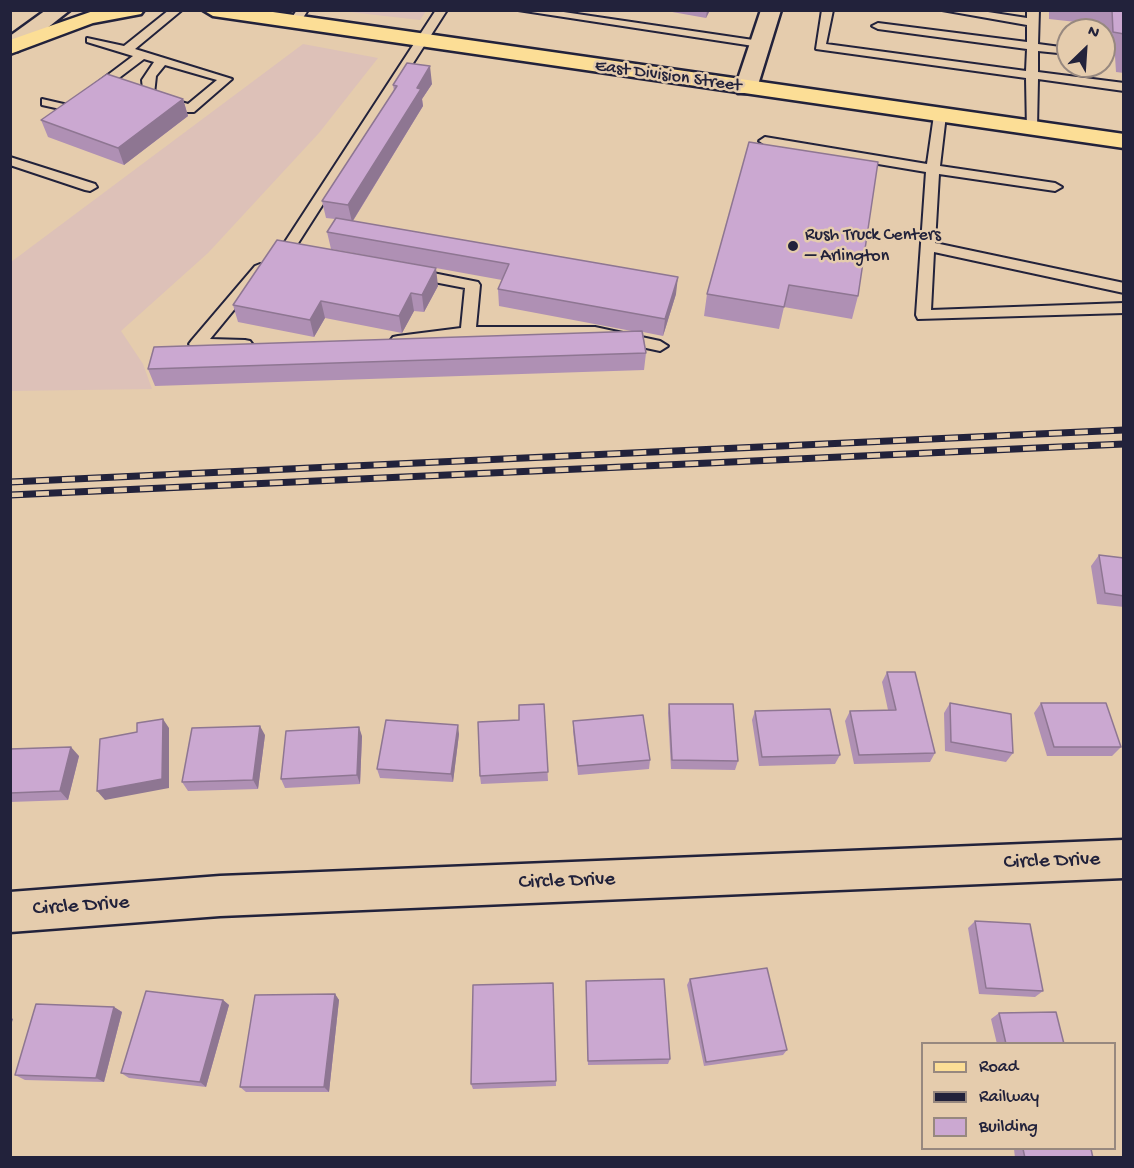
<!DOCTYPE html>
<html>
<head>
<meta charset="utf-8">
<style>
	body { margin:0 }
	#map { position:relative; width:1134px; height:1168px; overflow:hidden; background:#e5ccad; font-family:"Gochi Hand",sans-serif }
	canvas { display:block }
	.frame { position:absolute; inset:0; border:12px solid #22223b; pointer-events:none }
	.legend { position:absolute; left:921px; top:1042px; width:195px; height:108px; box-sizing:border-box; background:#e5ccad; border:2px solid #97887f; margin:0; padding:8px 10px; list-style:none; font-size:18px; color:#22223b }
	.legend li { display:flex; align-items:center; gap:12px; height:30px }
	.legend b { width:30px; border:2px solid #97887f }
	.north { position:absolute; left:1056px; top:18px; width:60px; height:60px; box-sizing:border-box; background:#e5ccad; border:2px solid #97887f; border-radius:50%; rotate:25deg; font-size:16px; font-weight:700; line-height:24px; text-align:center; color:#22223b }
	.north::after { content:''; display:block; margin:auto; width:21px; height:27px; background:#22223b; clip-path:polygon(50% 0,100% 100%,50% 72%,0 100%) }
</style>
</head>
<body>
<div id="map">
<canvas width="1134" height="1168"></canvas>
<div class="frame"></div>
<ul class="legend">
<li><b style="height:8px;background:#fcde96"></b>Road</li>
<li><b style="height:8px;background:#22223b"></b>Railway</li>
<li><b style="height:16px;background:#cba8d1"></b>Building</li>
</ul>
<div class="north">N</div>
</div>
<script>
const c = document.querySelector('canvas').getContext('2d');
c.lineJoin = 'round';
function fill(path, color) { c.fillStyle = color; c.fill(path, 'evenodd'); }
function trace(path, color, width, dash) { c.strokeStyle = color; c.lineWidth = width; c.lineCap = dash ? 'butt' : 'round'; c.setLineDash(dash || []); c.stroke(path); }
function write(font, color, halo, rows, align = 'center') {
  c.font = font + ' "Gochi Hand",sans-serif'; c.lineWidth = 5; c.setLineDash([]); c.textBaseline = 'middle'; c.strokeStyle = halo; c.fillStyle = color; for (const [text, x, y, turn = 0] of rows) {
    c.save(); c.translate(x, y); c.rotate((+turn || 0) * Math.PI / 180); c.textAlign = isNaN(turn) ? turn : align; if (halo) c.strokeText(text, 0, 0); c.fillText(text, 0, 0); c.restore();
  }
}
const built = new Path2D(`
	M341 11H426L420 20Z
	M303 44 378 58 319 133 208 253 121 331 143 364 152 389 11 391V262Z`);
const lane = new Path2D(`
	M169 10H182L135 49 232 79 194 112H186L144 99 142 80 154 62 144 59 74 112 42 105V99L68 105 133 56 87 42V38L124 46ZM165 65 217 80 188 104 154 94 156 76Z
	M297 10H308L299 24H291L289 22Z
	M436 10H447L295 248 307 254 300 258 281 254 279 251Z
	M518 10H550L760 41 766 44 760 47Z
	M822 10H833L826 44 1026 71 1027 49 878 29 872 26 878 23 1027 42V25L942 10H975L1027 18V10H1039L1038 44 1068 48V54L1038 51V72L1124 83V91L1038 79 1037 128 1035 131H1027L1026 78 816 49Z
	M940 111 946 115 940 166 1055 183 1062 187 1055 191 939 174 935 243 1124 283V293L934 252 931 310 1124 303V313L918 319 916 315 926 172 765 145 759 141 765 137 927 164 934 115Z
	M10 157 95 184 97 187 90 191 85 190 10 165Z
	M260 264 267 269 265 272 210 339 245 340 250 341 253 345 250 349 192 348 189 344 192 340 255 266Z
	M413 269 478 282 480 285 476 327H595L660 341 668 346 660 351 595 337H468L393 345 390 341 393 337 398 336 461 328 465 288 408 277V271Z`);
const street = new Path2D(`
	M761 10H781L757 88 754 93H738L735 88Z
	M1124 840V878L220 916 10 932V892L220 876Z`);
const secondary = new Path2D(`
	M46 10H70L18 51 10 52V36Z`);
const primary = new Path2D(`
	M96 10H144L141 14 93 23 10 54V40Z
	M203 10H259L1124 134V148L213 16Z`);
const rail = new Path2D(`
	M10 482 1124 430
	M10 495 1124 444`);
const wall = new Path2D(`
	M661 10H710L706 18Z
	M1049 10H1124V73L1116 72 1115 56 1104 54V30H1092L1076 28V22L1049 19Z
	M432 84 422 99 423 106 353 221 676 294 663 336 643 332 646 353 644 370 155 386 148 369 637 332 499 306 498 289 502 280 331 249 327 232 335 219 326 218 322 201 394 91 393 85Z
	M183 99 188 116 124 165 48 137 41 120Z
	M749 142 858 296 852 319 784 307 779 329 704 316 707 294Z
	M438 286 424 312 414 311 402 333 325 318 314 337 238 322 233 305Z
	M1099 555 1124 558V607L1097 604 1091 566Z
	M887 672 935 753 930 762 854 764 845 721 850 711 888 710 882 682Z
	M950 703 1013 753 1006 762 945 751 944 713Z
	M1041 703 1121 747 1112 756H1047L1034 713Z
	M544 704 548 781 481 784 480 776 519 720Z
	M669 704 738 761 735 770 671 769 668 713Z
	M755 711 840 755 835 764 759 766 752 720Z
	M573 721 650 760 649 769 578 775 573 731Z
	M459 734 453 782 380 778 377 769Z
	M265 735 258 789 188 791 182 782Z
	M362 736 360 784 285 788 281 779Z
	M10 749 79 756 68 800 10 802Z
	M975 921 1043 991 1035 997 979 994 968 928Z
	M690 979 787 1050 783 1055 704 1066 687 985Z
	M586 981 670 1059 668 1064 588 1065Z
	M553 983 556 1086 473 1089 471 1084Z
	M335 994 339 1000 329 1092H246L240 1087Z
	M223 1000 229 1005 206 1087 129 1078 121 1073Z
	M114 1007 122 1012 104 1082 25 1080 15 1075Z
	M999 1013 1064 1044H997L991 1019Z
	M1014 1149H1091L1093 1158H1015Z`);
const shadedWall = new Path2D(`
	M707 10H710L706 18Z
	M430 66 432 84 422 99 423 106 352 222 348 205 417 88Z
	M183 99 188 116 124 165 118 148Z
	M436 268 438 286 424 312 422 295Z
	M678 277 676 294 663 336 665 319Z
	M411 293 414 311 402 333 399 316Z
	M321 301 325 318 314 337 310 320Z
	M163 719 169 728V788L105 800 97 791Z
	M458 725 459 734 453 782 451 774Z
	M260 726 265 735 258 789 253 780Z
	M359 727 362 736 360 784 357 775Z
	M71 747 79 756 68 800 60 791Z
	M335 994 339 1000 329 1092 324 1087Z
	M223 1000 229 1005 206 1087 200 1082Z
	M114 1007 122 1012 104 1082 96 1078Z
	M10 1017 13 1019 10 1028Z`);
const building = new Path2D(`
	M1112 10H1124V34L1113 32Z
	M407 63 430 66 417 88 421 89 348 205 322 201 397 86 393 85Z
	M107 74 183 99 118 148 41 120Z
	M749 142 878 162 858 296 789 285 784 307 707 294Z
	M336 218 678 277 665 319 498 289 509 264 327 232Z
	M277 240 436 268 422 295 411 293 399 316 321 301 310 320 233 305Z
	M642 331 646 353 148 369 154 347Z
	M1099 555 1124 558V596L1105 593Z
	M887 672H915L935 753 859 755 850 711 896 710Z
	M950 703 1011 714 1013 753 951 742Z
	M1041 703H1106L1121 747H1054Z
	M544 704 548 772 480 776 478 722 519 720V705Z
	M669 704H733L738 761 672 760Z
	M830 709 840 755 762 757 755 711Z
	M643 715 650 760 578 766 573 721Z
	M163 719 162 779 97 791 100 739 137 732V723Z
	M386 720 458 725 451 774 377 769Z
	M260 726 253 780 182 782 192 728Z
	M359 727 357 775 281 779 286 731Z
	M71 747 60 791 10 793V749Z
	M975 921 1030 924 1043 991 986 988Z
	M767 968 787 1050 706 1062 690 979Z
	M664 979 670 1059 588 1061 586 981Z
	M553 983 556 1081 471 1084 473 985Z
	M146 991 223 1000 200 1082 121 1073Z
	M335 994 324 1087H240L255 995Z
	M36 1004 114 1007 96 1078 15 1075Z
	M1056 1012 1064 1044H1006L999 1013Z
	M1023 1149H1091L1093 1158H1025Z`);
const markers = [
	[793,246,6,"#22223b"]
];
const farStreetnames = [
	["East Division Street",668,77,8]
];
const farPoinames = [
	["Rush Truck Centers",805,236],
	["– Arlington",805,257]
];
const streetNames = [
	["Circle Drive",1052,862,-2],
	["Circle Drive",567,882,-2],
	["Circle Drive",81,907,-4]
];
fill(built, '#ddc1b8');
trace(lane, '#22223b', 4);
trace(street, '#22223b', 5);
trace(secondary, '#22223b', 5);
trace(primary, '#22223b', 5);
fill(lane, '#e5ccad');
fill(street, '#e5ccad');
fill(secondary, '#e5ccad');
fill(primary, '#fcde96');
trace(rail, '#22223b', 7);
trace(rail, '#e5ccad', 4.5, [13]);
fill(wall, '#af90b4');
fill(shadedWall, '#8e7692');
fill(building, '#cba8d1');
trace(building, '#8e7692', 1.5);
for (const [x, y, r, color] of markers) { const dot = new Path2D(); dot.arc(x, y, r, 0, 2 * Math.PI); c.fillStyle = color; c.fill(dot); trace(dot, '#e5ccad', 2); }
write('18px', '#22223b', '#e5ccad', farStreetnames);
write('18px', '#22223b', '#e5ccad', farPoinames, 'left');
write('21px', '#22223b', '#e5ccad', streetNames);
</script>
</body>
</html>
